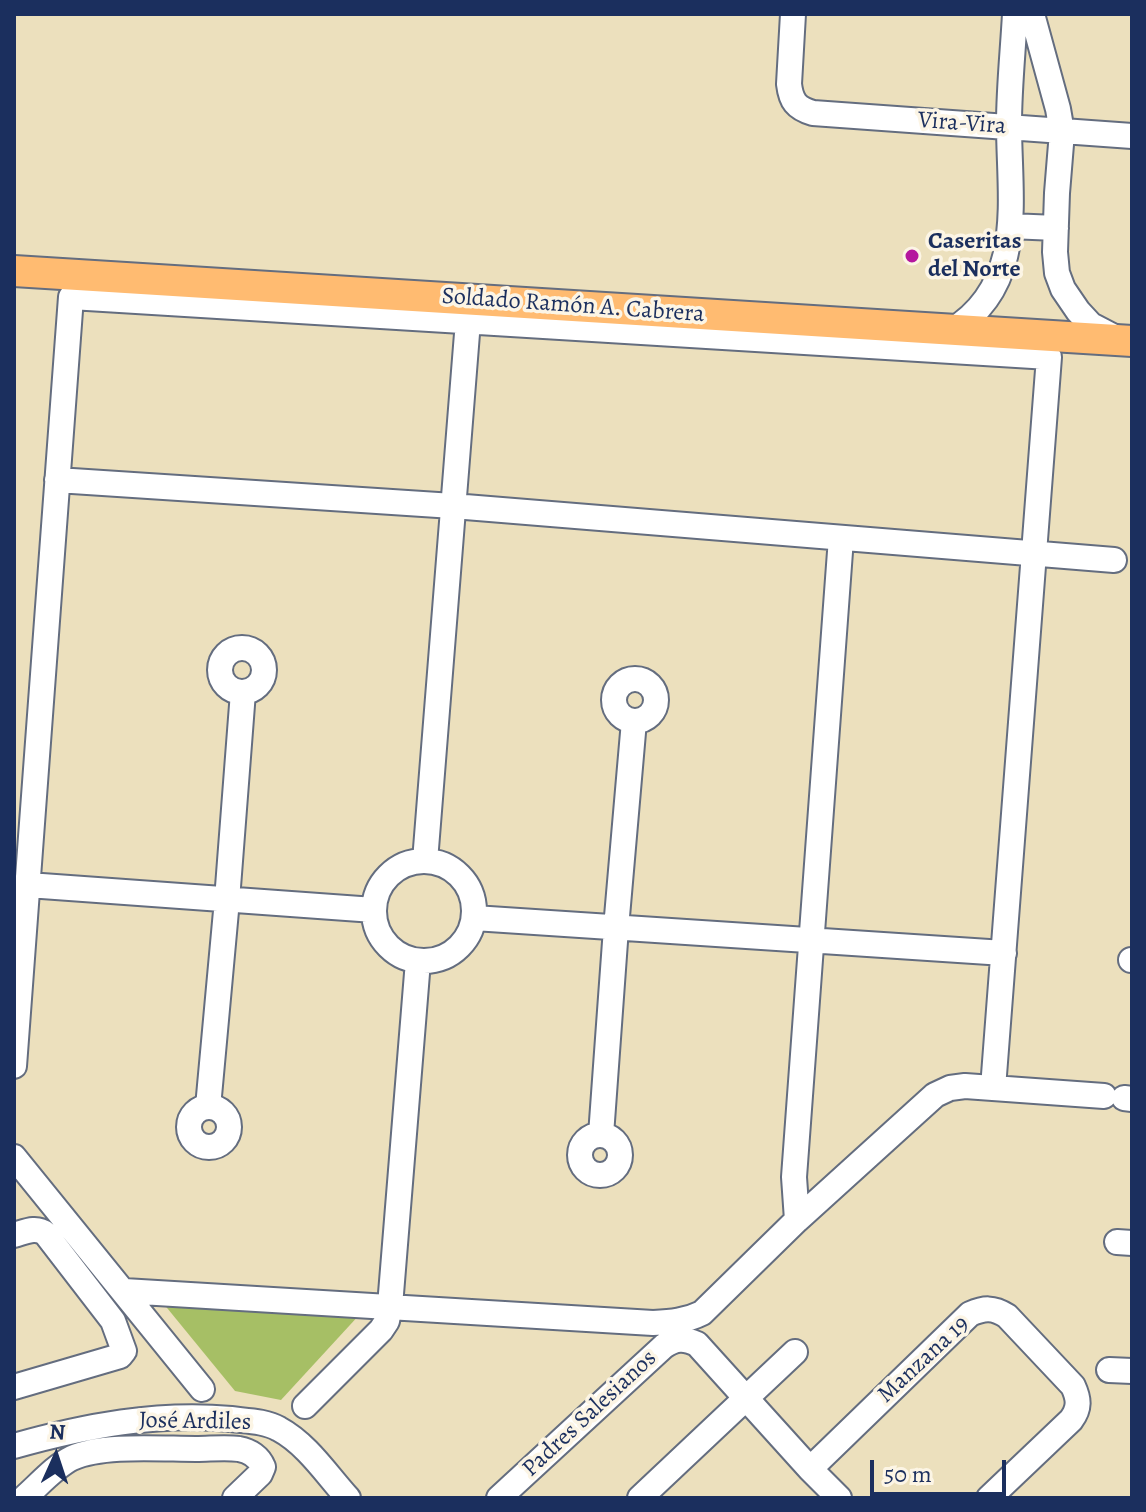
<!DOCTYPE html>
<html>
<head>
<meta charset="utf-8">
<style>
	body { margin:0 }
	#map { position:relative; width:1146px; height:1512px; overflow:hidden; background:#ece0bd; font-family:Alegreya,serif }
	canvas { display:block }
	.frame { position:absolute; inset:0; border:16px solid #1b2f5e; pointer-events:none }
	.north { position:absolute; left:16px; top:1416px; width:80px; height:80px; -webkit-text-stroke:6px #fcf5e5; paint-order:stroke; rotate:3deg; font-size:22px; font-weight:700; line-height:32px; text-align:center; color:#1b2f5e }
	.north::after { content:''; display:block; margin:auto; width:28px; height:36px; background:#1b2f5e; clip-path:polygon(50% 0,100% 100%,50% 72%,0 100%) }
	.scale { position:absolute; left:870px; top:1460px; width:136px; height:36px; box-sizing:border-box; border:4px solid #1b2f5e; border-top:0; padding-left:10px; font-size:24px; line-height:28px; white-space:nowrap; color:#1b2f5e; -webkit-text-stroke:6px #fcf5e5; paint-order:stroke }
</style>
</head>
<body>
<div id="map">
<canvas width="1146" height="1512"></canvas>
<div class="frame"></div>
<div class="north">N</div>
<div class="scale">50 m</div>
</div>
<script>
const c = document.querySelector('canvas').getContext('2d');
c.lineJoin = 'round';
function fill(path, color) { c.fillStyle = color; c.fill(path, 'evenodd'); }
function trace(path, color, width, dash) { c.strokeStyle = color; c.lineWidth = width; c.lineCap = dash ? 'butt' : 'round'; c.setLineDash(dash || []); c.stroke(path); }
function write(font, color, halo, rows, align = 'center') {
  c.font = font + ' Alegreya,serif'; c.lineWidth = 7; c.setLineDash([]); c.textBaseline = 'middle'; c.strokeStyle = halo; c.fillStyle = color; for (const [text, x, y, turn = 0] of rows) {
    c.save(); c.translate(x, y); c.rotate((+turn || 0) * Math.PI / 180); c.textAlign = isNaN(turn) ? turn : align; if (halo) c.strokeText(text, 0, 0); c.fillText(text, 0, 0); c.restore();
  }
}
const green = new Path2D(`
	M163 1303 361 1313 281 1400 235 1391Z`);
const minor = new Path2D(`
	M793 14 789 84C791 101 796 108 813 113L1132 136
	M1032 14 1058 109 1062 132 1057 193 1055 252 1057 273 1063 289 1078 311 1091 325 1116 338
	M1010 226 1056 228
	M951 331C1027 285 1009 199 1009 124 1009 88 1013 51 1015 14
	M57 480 453 506 1114 560
	M220 670a22 22 0 1 1 44 0a22 22 0 1 1-44 0Z
	M614 700a21 21 0 1 1 42 0a21 21 0 1 1-42 0Z
	M374 911a50 50 0 1 1 100 0a50 50 0 1 1-100 0Z
	M425 861 468 321
	M14 888 28 885 374 910
	M474 918 1004 953
	M1131 960H1132
	M14 1066 71 297 1049 357 993 1088
	M1124 1098 1132 1099
	M189 1127a20 20 0 1 1 40 0a20 20 0 1 1-40 0Z
	M208 1107 227 900 243 692
	M601 1135 616 928 634 721
	M580 1155a20 20 0 1 1 40 0a20 20 0 1 1-40 0Z
	M14 1157 202 1389
	M797 1220 794 1177 841 538
	M14 1235C25 1232 36 1226 46 1234L113 1321 124 1351 120 1356 14 1387
	M1117 1242 1132 1243
	M124 1291 653 1323C671 1322 686 1321 702 1313L797 1220 935 1095 950 1088 965 1086 1104 1096
	M1109 1370 1132 1371
	M305 1406 381 1330 387 1321 390 1306 418 961
	M14 1446C85 1426 158 1412 231 1419 247 1421 265 1421 279 1429 307 1444 327 1475 348 1498
	M810 1469 970 1314C984 1308 993 1307 1007 1316L1073 1386C1079 1399 1080 1408 1071 1420L989 1498
	M24 1498C39 1485 54 1467 72 1458 103 1444 161 1449 196 1449 210 1449 225 1447 239 1449 250 1451 259 1457 263 1467L260 1474 235 1498
	M499 1498 664 1346C676 1338 684 1338 697 1344L810 1469 839 1498
	M640 1498 795 1352`);
const major = new Path2D(`
	M14 271 1132 341`);
const markers = [
	[912,256,8,"#b5179e"]
];
const streetNames = [
	["Vira-Vira",962,124,4],
	["Soldado Ramón A. Cabrera",573,306,4],
	["Manzana 19",924,1360,-43],
	["Padres Salesianos",590,1414,-43],
	["José Ardiles",195,1422,1]
];
const poiNames = [
	["Caseritas",928,242],
	["del Norte",928,270]
];
fill(green, '#a6bf65');
trace(minor, '#646d7f', 28);
trace(major, '#646d7f', 34);
trace(minor, '#fff', 24);
trace(major, '#ffbb71', 30);
for (const [x, y, r, color] of markers) { const dot = new Path2D(); dot.arc(x, y, r, 0, 2 * Math.PI); c.fillStyle = color; c.fill(dot); trace(dot, '#fcf5e5', 3); }
write('24px', '#1b2f5e', '#fcf5e5', streetNames);
write('bold 24px', '#1b2f5e', '#fcf5e5', poiNames, 'left');
</script>
</body>
</html>
